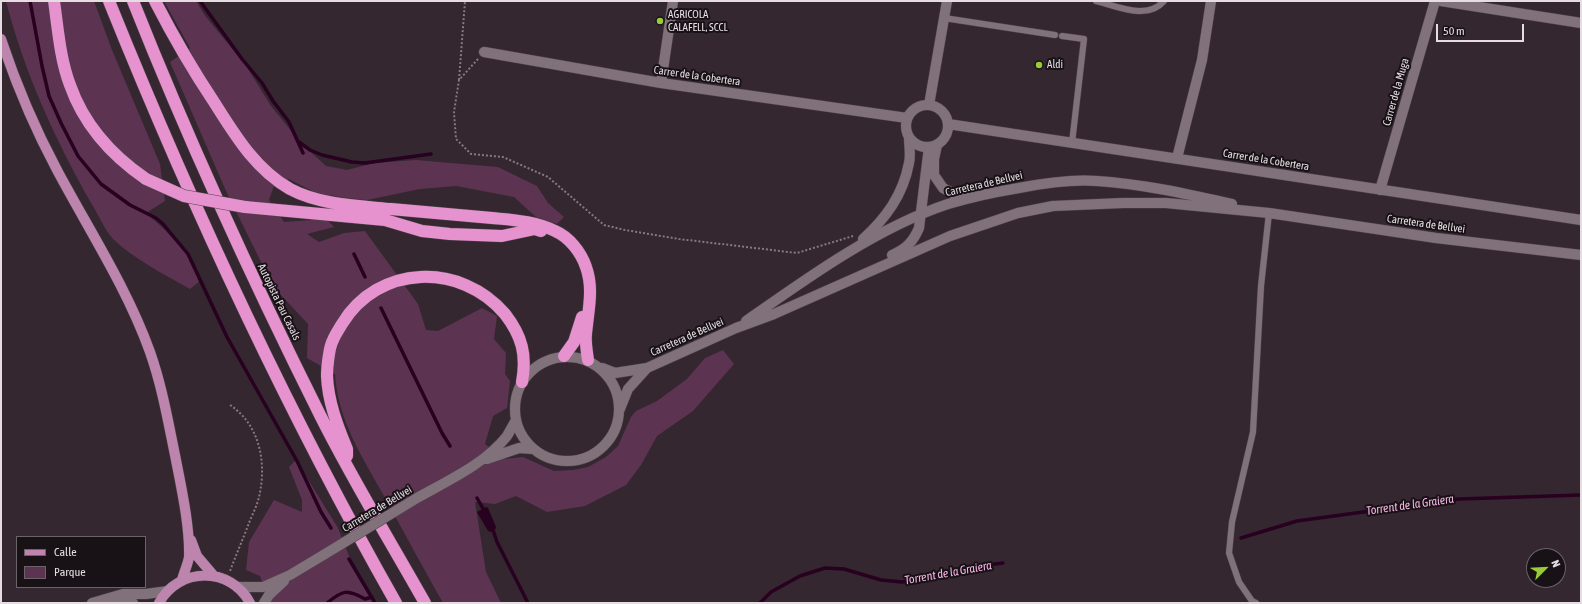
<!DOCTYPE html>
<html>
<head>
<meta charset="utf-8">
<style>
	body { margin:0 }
	#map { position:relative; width:1582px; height:604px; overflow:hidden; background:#342730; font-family:"Asap Condensed",sans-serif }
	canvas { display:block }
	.frame { position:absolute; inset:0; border:2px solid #e5dde2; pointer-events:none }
	.legend { position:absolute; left:16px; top:536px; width:130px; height:52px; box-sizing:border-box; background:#181216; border:1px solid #6a6368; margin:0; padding:5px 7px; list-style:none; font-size:12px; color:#e5dde2 }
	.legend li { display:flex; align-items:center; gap:8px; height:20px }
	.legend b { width:20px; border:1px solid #6a6368 }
	.north { position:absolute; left:1526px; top:548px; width:40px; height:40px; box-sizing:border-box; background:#181216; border:1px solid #6a6368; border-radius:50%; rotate:66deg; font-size:11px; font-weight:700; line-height:16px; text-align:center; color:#e5dde2 }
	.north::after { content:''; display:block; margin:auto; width:14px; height:18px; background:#97cb38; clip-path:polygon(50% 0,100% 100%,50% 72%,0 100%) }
	.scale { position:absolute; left:1436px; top:24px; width:88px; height:18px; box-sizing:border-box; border:2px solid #e5dde2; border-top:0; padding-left:5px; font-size:12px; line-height:14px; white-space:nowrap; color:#e5dde2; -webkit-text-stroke:3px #181216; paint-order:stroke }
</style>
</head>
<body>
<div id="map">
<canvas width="1582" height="604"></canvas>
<div class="frame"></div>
<ul class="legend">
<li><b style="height:5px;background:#bd85ad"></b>Calle</li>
<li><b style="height:11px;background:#5d3352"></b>Parque</li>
</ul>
<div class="north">N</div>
<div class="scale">50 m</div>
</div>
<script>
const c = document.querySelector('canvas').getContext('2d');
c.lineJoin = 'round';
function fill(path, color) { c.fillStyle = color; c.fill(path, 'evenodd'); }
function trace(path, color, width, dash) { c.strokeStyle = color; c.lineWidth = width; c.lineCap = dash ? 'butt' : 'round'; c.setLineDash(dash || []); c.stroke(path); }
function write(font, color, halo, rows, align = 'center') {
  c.font = font + ' "Asap Condensed",sans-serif'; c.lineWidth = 4; c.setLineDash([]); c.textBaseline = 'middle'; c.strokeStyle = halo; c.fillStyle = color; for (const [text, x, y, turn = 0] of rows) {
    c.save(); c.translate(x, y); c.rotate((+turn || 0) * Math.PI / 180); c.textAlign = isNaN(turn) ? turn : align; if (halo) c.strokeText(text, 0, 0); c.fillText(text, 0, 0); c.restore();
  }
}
const green = new Path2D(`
	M6 1H94L112 50 160 164 165 201 146 213 165 230 185 252 201 280 190 289C164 274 135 260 113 239 106 232 97 212 91 203 55 139 24 72 6 1Z
	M164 1H196L206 17 245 64 271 106 301 143 326 166 347 170 374 163 416 160 498 167 537 186 548 203 564 217 557 224 536 217 514 197 456 186 420 189 367 200 346 198 316 193 289 179 274 186 269 200 284 222 326 219 334 227 307 234 319 242 344 233 365 231 418 304 426 330 438 331 482 308 497 316 494 339 506 353 505 374 510 381 507 408 493 416 485 444 505 459 523 457 554 471 573 470 588 467 606 457 618 446 631 417 636 411 657 401 687 379 705 358 723 350 734 364 693 411 657 436 641 465 626 485 585 506 547 512 516 496 495 504 475 502 486 572 501 603H443C423 568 404 532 384 496 362 456 338 421 335 374L307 358 308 324 280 294 261 262 226 191 170 62 190 48Z
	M296 460 338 528 353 566 375 603H269L260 576 246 570 249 542 274 500 302 512V500L289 467Z`);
const water = new Path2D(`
	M486 507 488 508 496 527 495 530 491 532 488 531 477 512Z`);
const stream = new Path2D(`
	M30 1 42 66 49 96 61 123 78 156 101 184 130 205 156 218 163 224 188 254 227 337 297 461 321 512 331 528
	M200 1 242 59 262 83 273 101 289 122 303 153
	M299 142 310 150 322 155 352 162 365 163 431 154
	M354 254 365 277
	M381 308 442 433 450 446
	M477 498 485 512
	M492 527 497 542 528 603
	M1241 538 1297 521 1459 499 1581 495
	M349 559 375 603
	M327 603C343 590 347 589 365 599L372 597
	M760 603 771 592 800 576 825 568 844 569 881 580 902 582 936 577 972 567 1003 563`);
const path = new Path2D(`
	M478 59 459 80 454 112 456 139 471 154 503 157 548 177 604 225 625 230 679 239 797 253 853 236
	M459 80 465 1
	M230 405C260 425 267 463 259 497 257 506 252 515 249 523 243 539 236 555 230 571`);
const service = new Path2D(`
	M1096 1C1117 6 1147 21 1164 1
	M944 18 1055 35
	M1062 36 1084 39 1072 143
	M1256 603 1252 601 1239 582 1229 553 1232 522 1253 432 1261 286 1269 213`);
const minor = new Path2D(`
	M1441 1 1581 23
	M484 52 661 83 907 118
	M661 83 673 1
	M929 105 947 1
	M906 126a21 21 0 1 1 42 0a21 21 0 1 1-42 0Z
	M948 124 1581 220
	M1177 158 1202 60 1211 1
	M1380 190 1435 1`);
const tertiary = new Path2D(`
	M111 600H120L133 603
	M92 603 123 594H146L168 591`);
const secondary = new Path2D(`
	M937 145 934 159V175L943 188 956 195H969
	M863 239C886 218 903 195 909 163 911 155 909 146 909 138
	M892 255C906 249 913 242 919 228L929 147
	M746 321C807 278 878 227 948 204 971 197 995 192 1019 188 1045 183 1071 179 1097 181 1143 184 1187 194 1232 204
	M515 409a52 52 0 1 1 104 0a52 52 0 1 1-104 0Z
	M602 368 615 373 647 368 736 328 774 314 950 236 1018 213 1053 206 1123 203H1166L1269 213 1436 238 1581 255
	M620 409 628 389 647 368
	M487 459 519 448 533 449
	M417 498C447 481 485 464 507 436 510 431 513 425 516 420
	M237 587H263L290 575 325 554
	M264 603 269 595 284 581`);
const primary = new Path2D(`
	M1 39C16 84 34 127 57 170 89 230 127 288 150 352 162 386 168 421 175 455 181 486 190 526 189 557 188 564 184 572 182 580
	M191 540 197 556 214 576
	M159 603C178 567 231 566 250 603`);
const motorway = new Path2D(`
	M54 1C58 29 60 59 70 85 84 125 111 155 146 179
	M109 1C192 207 286 409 396 603
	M133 1C189 142 252 279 320 415 352 479 390 541 425 603
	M155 1C173 36 192 69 214 102 235 135 255 169 290 189 320 205 358 206 391 209 425 212 458 215 492 218 513 220 535 221 555 231 569 237 581 252 586 267 594 289 588 311 586 334 585 342 587 352 588 360
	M245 207 385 220 422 231 450 234 502 236 535 229 541 231
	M564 356 574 342 582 317
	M347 456V449C337 425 328 401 327 376 327 368 329 347 333 340 335 335 339 329 342 324 378 264 461 262 505 314 522 336 527 355 522 382`);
const secondaryBridge = new Path2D(`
	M325 554 417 498`);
const motorwayBridge = new Path2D(`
	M146 179 184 196 245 207`);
const markers = [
	[660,21,4,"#97cb38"],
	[1039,65,4,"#97cb38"]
];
const poiNames = [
	["AGRICOLA",668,15],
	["CALAFELL, SCCL",668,28],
	["Aldi",1047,65]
];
const streetNames = [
	["Carrer de la Cobertera",697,76,8],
	["Carrer de la Muga",1396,92,-74],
	["Carrer de la Cobertera",1266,160,9],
	["Carretera de Bellvei",984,184,-13],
	["Carretera de Bellvei",1426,224,8],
	["Autopista Pau Casals",279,302,64],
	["Carretera de Bellvei",687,337,-24],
	["Carretera de Bellvei",377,509,-31]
];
const waterNames = [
	["Torrent de la Graiera",1410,505,-8],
	["Torrent de la Graiera",948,573,-10]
];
fill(green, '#5d3352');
fill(water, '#280020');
trace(stream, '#280020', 3.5);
trace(service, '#50454d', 7);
trace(minor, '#50454d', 11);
trace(tertiary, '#50454d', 11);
trace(secondary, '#50454d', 11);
trace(primary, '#50454d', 11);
trace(motorway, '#50454d', 13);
trace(path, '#857a81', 2, [2, 2]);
trace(service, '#80717b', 6);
trace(minor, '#80717b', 10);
trace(tertiary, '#80717b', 10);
trace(secondary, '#80717b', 10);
trace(primary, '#bd85ad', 10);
trace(motorway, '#e692cf', 12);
trace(secondaryBridge, '#50454d', 11, []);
trace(motorwayBridge, '#50454d', 13, []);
trace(secondaryBridge, '#80717b', 10);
trace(motorwayBridge, '#e692cf', 12);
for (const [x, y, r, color] of markers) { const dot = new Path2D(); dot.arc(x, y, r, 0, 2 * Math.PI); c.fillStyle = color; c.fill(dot); trace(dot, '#181216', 1.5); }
write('11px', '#e5dde2', '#181216', poiNames, 'left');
write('11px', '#e5dde2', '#181216', streetNames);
write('italic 12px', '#f9b7e6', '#181216', waterNames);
</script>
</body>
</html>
